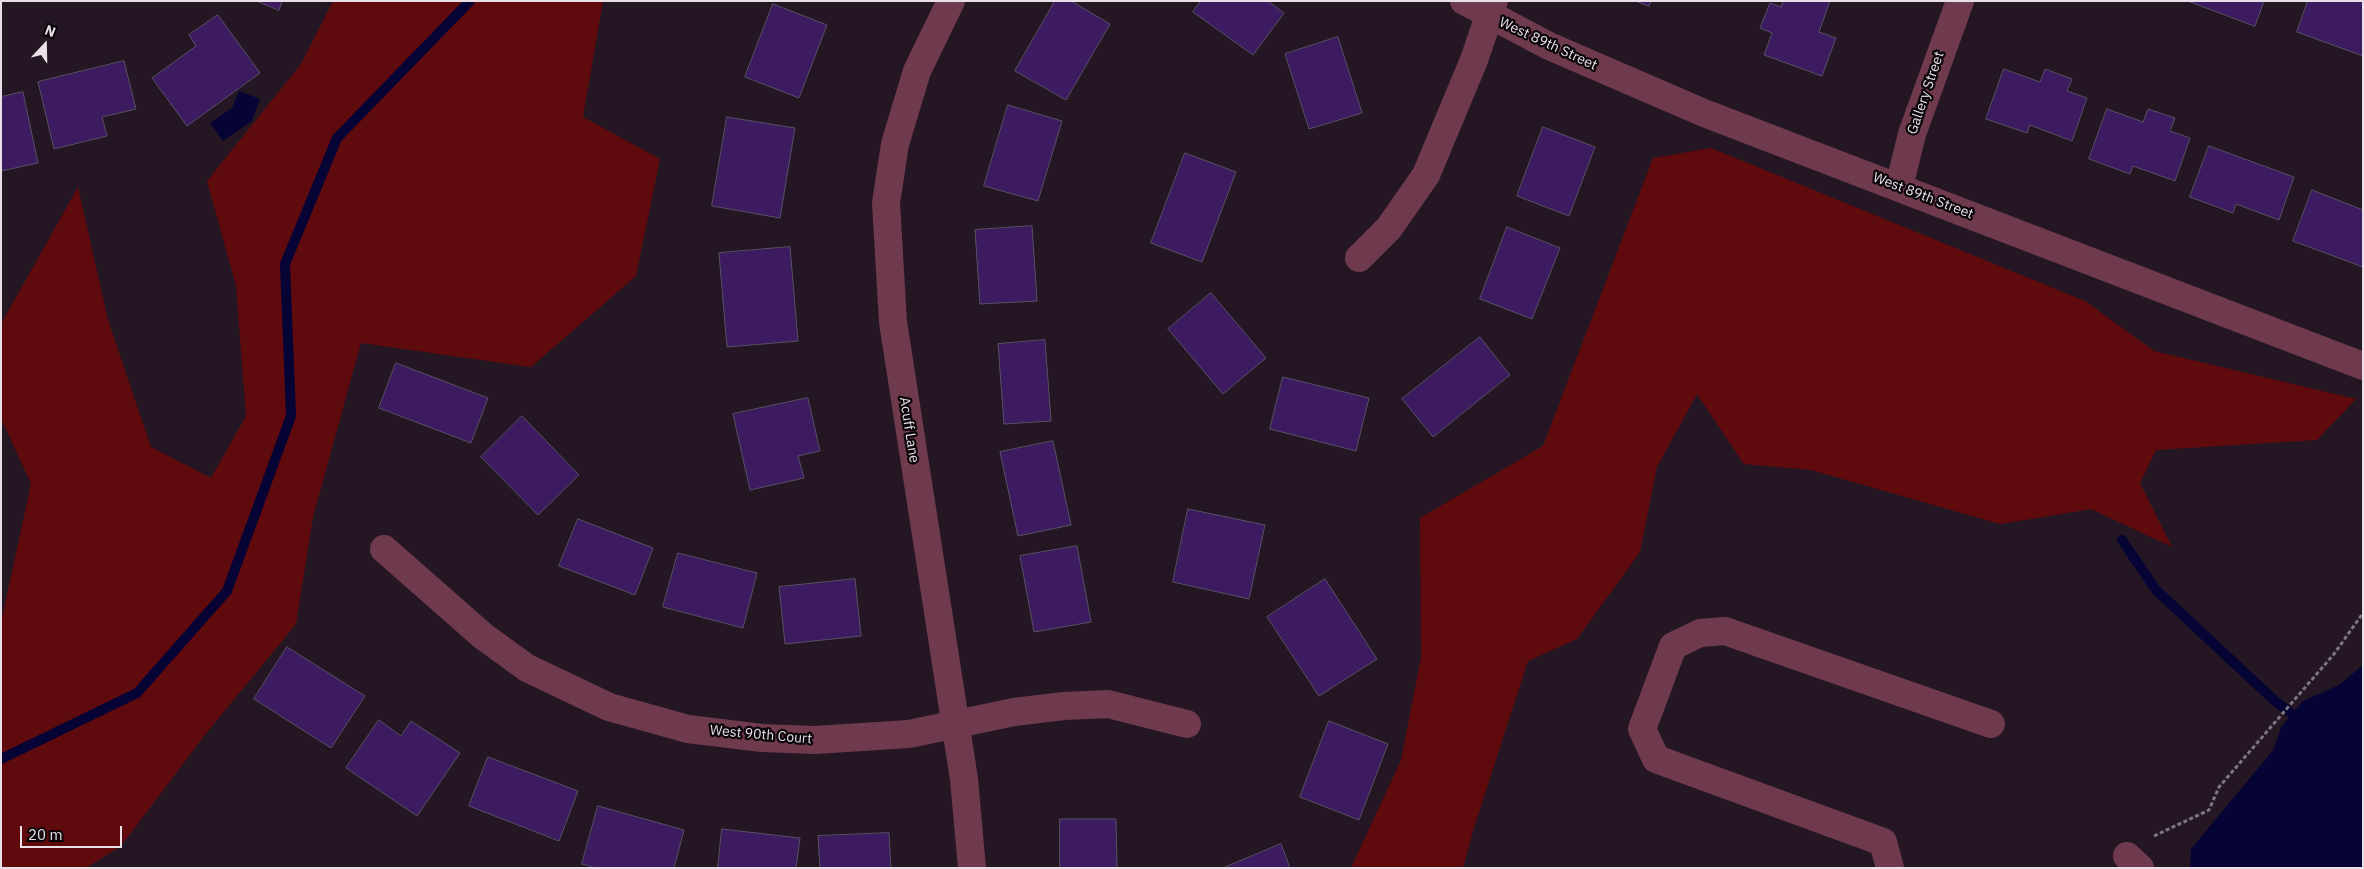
<!DOCTYPE html>
<html>
<head>
<meta charset="utf-8">
<style>
	body { margin:0 }
	#map { position:relative; width:2364px; height:869px; overflow:hidden; background:#241723; font-family:"IBM Plex Sans",sans-serif }
	canvas { display:block }
	.frame { position:absolute; inset:0; border:2px solid #e8dfe7; pointer-events:none }
	.north { position:absolute; left:20px; top:20px; width:50px; height:50px; -webkit-text-stroke:4px #0a0509; paint-order:stroke; rotate:21deg; font-size:14px; font-weight:700; line-height:20px; text-align:center; color:#e8dfe7 }
	.north::after { content:''; display:block; margin:auto; width:18px; height:22px; background:#e8dfe7; clip-path:polygon(50% 0,100% 100%,50% 72%,0 100%) }
	.scale { position:absolute; left:20px; top:826px; width:102px; height:22px; box-sizing:border-box; border:2px solid #e8dfe7; border-top:0; padding-left:6px; font-size:15px; line-height:18px; white-space:nowrap; color:#e8dfe7; -webkit-text-stroke:4px #0a0509; paint-order:stroke }
</style>
</head>
<body>
<div id="map">
<canvas width="2364" height="869"></canvas>
<div class="frame"></div>
<div class="north">N</div>
<div class="scale">20 m</div>
</div>
<script>
const c = document.querySelector('canvas').getContext('2d');
c.lineJoin = 'round';
function fill(path, color) { c.fillStyle = color; c.fill(path, 'evenodd'); }
function trace(path, color, width, dash) { c.strokeStyle = color; c.lineWidth = width; c.lineCap = dash ? 'butt' : 'round'; c.setLineDash(dash || []); c.stroke(path); }
function write(font, color, halo, rows, align = 'center') {
  c.font = font + ' "IBM Plex Sans",sans-serif'; c.lineWidth = 4.5; c.setLineDash([]); c.textBaseline = 'middle'; c.strokeStyle = halo; c.fillStyle = color; for (const [text, x, y, turn = 0] of rows) {
    c.save(); c.translate(x, y); c.rotate((+turn || 0) * Math.PI / 180); c.textAlign = isNaN(turn) ? turn : align; if (halo) c.strokeText(text, 0, 0); c.fillText(text, 0, 0); c.restore();
  }
}
const green = new Path2D(`
	M333 1H603L583 117 660 159 636 276 531 367 361 343 313 517 296 624 204 736 121 846 86 868H1V622L31 484 1 418V324L78 187 108 320 151 447 211 478 246 416 236 286 207 181 301 64Z
	M1711 148 2085 301 2154 351 2356 399 2317 440 2156 450 2140 483 2172 547 2091 509 2000 524 1811 470 1744 464 1697 394 1657 467 1640 552 1577 639 1528 661 1473 831 1463 868H1351L1401 760 1421 658 1420 518 1543 446 1653 158Z`);
const water = new Path2D(`
	M239 91 260 99 252 121 223 141 210 123 232 108Z
	M2363 665V868H2190L2191 849 2274 749 2281 727 2303 701 2339 685Z`);
const stream = new Path2D(`
	M2122 540 2156 590 2275 701 2292 714
	M1 759 137 693 227 591 291 416 285 264 337 138 470 1`);
const building = new Path2D(`
	M257 1H282L279 10Z
	M1055 1H1071L1110 24 1066 100 1015 71Z
	M1201 1H1268L1284 13 1253 55 1193 12Z
	M1636 1H1651L1649 6Z
	M1783 1H1830L1819 32 1836 38 1822 76 1764 55 1772 33 1760 28 1770 3 1781 7Z
	M2188 1H2264L2255 26Z
	M2308 1H2363V56L2297 32Z
	M773 4 827 25 799 98 745 77Z
	M218 15 260 73 187 126 152 78 196 46 189 35Z
	M1338 37 1362 113 1309 129 1285 54Z
	M124 61 136 109 102 117 107 136 54 149 38 82Z
	M2004 69 2040 82 2045 69 2072 79 2067 91 2087 98 2072 141 2030 125 2027 133 1986 119Z
	M23 92 38 163 1 171V97Z
	M1008 105 1062 121 1038 201 984 186Z
	M2107 109 2143 122 2148 109 2175 118 2170 131 2190 138 2175 181 2133 166 2130 174 2089 159Z
	M727 117 795 128 780 218 712 206Z
	M1543 127 1595 147 1569 216 1517 196Z
	M2209 146 2294 177 2279 220 2236 204 2233 213 2190 197Z
	M1185 153 1236 172 1202 262 1151 243Z
	M2312 190 2363 210V267L2293 241Z
	M1032 226 1037 301 980 304 975 230Z
	M1507 227 1560 248 1532 319 1480 299Z
	M790 247 798 341 727 347 719 253Z
	M1211 293 1266 358 1223 394 1168 329Z
	M1480 337 1510 375 1433 437 1402 399Z
	M1045 340 1051 421 1004 424 998 344Z
	M396 363 488 398 471 443 379 408Z
	M1283 377 1369 398 1356 451 1270 429Z
	M808 398 820 451 798 456 804 478 750 490 733 414Z
	M522 416 579 475 538 515 481 457Z
	M1053 441 1071 525 1018 536 1000 452Z
	M1188 509 1265 525 1249 599 1173 582Z
	M578 519 653 548 635 595 559 566Z
	M1077 546 1091 622 1034 632 1020 556Z
	M678 553 757 573 743 628 663 607Z
	M855 579 861 636 785 644 779 587Z
	M1325 579 1377 659 1319 696 1267 617Z
	M287 647 365 696 331 748 254 699Z
	M379 720 401 736 411 721 460 753 417 816 346 768Z
	M1329 721 1388 744 1359 820 1300 797Z
	M488 757 578 791 559 841 469 806Z
	M598 806 684 830 674 868H596L582 864Z
	M1060 819H1116L1117 868H1060Z
	M722 829 800 838 796 868H718Z
	M889 833 891 868H820L818 836Z
	M1281 844 1290 868H1223Z`);
const path = new Path2D(`
	M2154 836 2209 810 2219 787 2334 654 2363 613`);
const minor = new Path2D(`
	M951 1 917 71 895 144 886 203 893 322 964 779 972 868
	M1464 1 1549 46 1704 113 2363 366
	M1899 187 1912 134 1960 1
	M1359 258 1389 228 1426 175 1474 60 1494 1
	M384 549 483 636 527 668 609 707 688 729 762 738 815 740 909 734 1014 712 1064 706 1108 704 1187 724
	M2127 856 2140 868
	M1890 868 1883 842 1656 759 1642 729 1673 646 1700 633 1725 631 1991 724`);
const streetNames = [
	["West 89th Street",1548,44,25],
	["Gallery Street",1926,93,-71],
	["West 89th Street",1923,196,21],
	["Acuff Lane",909,430,81],
	["West 90th Court",761,735,5]
];
fill(green, '#5f0a0d');
fill(water, '#060335');
trace(stream, '#060335', 10);
fill(building, '#3c1b61');
trace(building, '#575163', 1);
trace(path, '#80757f', 3, [4, 2.5]);
trace(minor, '#703a4e', 28);
write('14px', '#e8dfe7', '#0a0509', streetNames);
</script>
</body>
</html>
